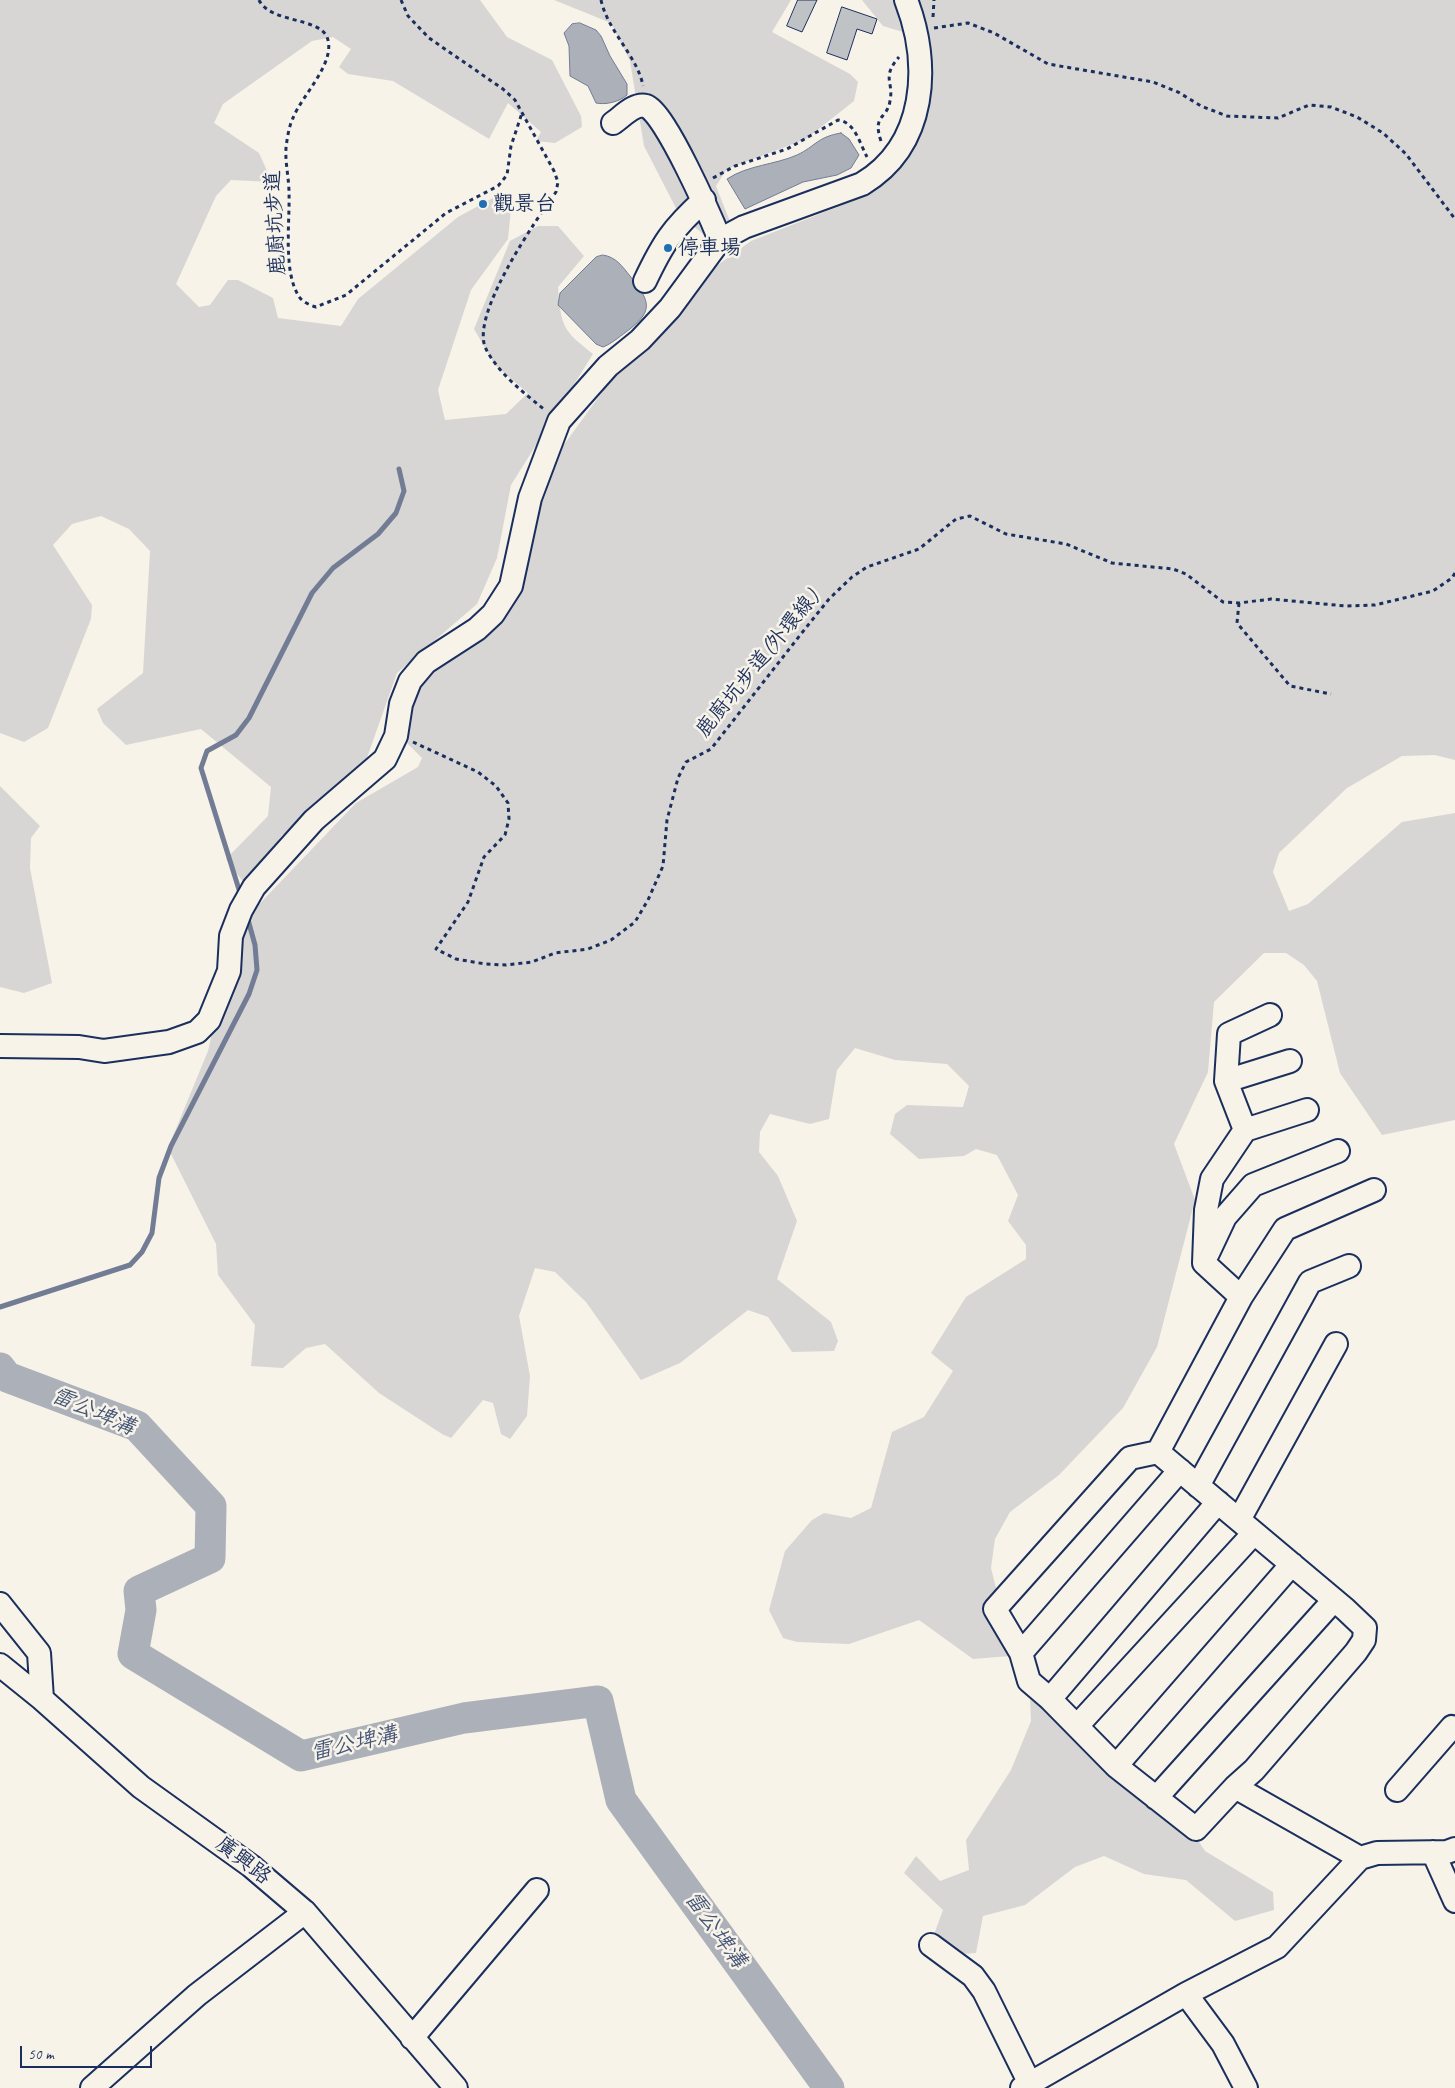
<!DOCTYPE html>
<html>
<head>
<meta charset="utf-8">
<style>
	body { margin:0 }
	#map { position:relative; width:1455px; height:2088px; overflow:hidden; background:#f7f3e8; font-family:Caveat,sans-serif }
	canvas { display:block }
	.scale { position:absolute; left:20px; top:2046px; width:132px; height:22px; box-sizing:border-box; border:2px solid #1b2f5e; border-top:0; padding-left:6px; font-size:15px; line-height:18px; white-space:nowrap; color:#1b2f5e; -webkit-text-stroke:4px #f7f3e8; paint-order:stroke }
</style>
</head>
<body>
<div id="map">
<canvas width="1455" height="2088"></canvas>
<div class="scale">50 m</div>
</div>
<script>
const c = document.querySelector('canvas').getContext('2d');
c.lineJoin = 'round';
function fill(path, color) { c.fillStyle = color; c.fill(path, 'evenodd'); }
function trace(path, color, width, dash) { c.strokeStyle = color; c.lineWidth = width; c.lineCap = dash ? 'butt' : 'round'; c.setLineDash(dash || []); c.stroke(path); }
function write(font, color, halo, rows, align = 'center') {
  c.font = font + ' Caveat,"LXGW WenKai TC",sans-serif'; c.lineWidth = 5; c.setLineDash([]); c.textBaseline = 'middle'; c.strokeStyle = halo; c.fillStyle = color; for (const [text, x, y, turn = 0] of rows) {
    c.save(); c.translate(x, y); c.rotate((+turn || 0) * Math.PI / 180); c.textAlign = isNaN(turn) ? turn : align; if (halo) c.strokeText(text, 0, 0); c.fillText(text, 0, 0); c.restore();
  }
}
const green = new Path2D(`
	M0 0H480L507 37 552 60 581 116 582 127 555 143 536 141 541 132 508 103 489 139 393 81 348 74 339 67 351 49 333 37 312 41 223 104 214 123 259 153 272 182 231 180 216 196 176 284 199 307 210 305 228 280H238L273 298 278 318 341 326 358 299 458 217 493 198 511 209 508 239 471 290 438 390 445 420 506 414 528 393 495 365 474 329 510 241 538 226H558L584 256 558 287C561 326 562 330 593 354L511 485 497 558 477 604 397 673 363 769 329 808 282 835 247 887 226 859 268 816 271 787 201 729 126 745 103 723 97 709 143 673 150 551 129 529 101 516 72 524 53 545 92 605 91 619 48 728 24 742 0 733Z
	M554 0H791L772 32 850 74 858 82 854 101 806 139 727 169 716 186 731 224 703 234 679 214 644 146 630 61 611 23Z
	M862 0H1455V760L1435 755 1402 756 1347 788 1279 853 1273 872 1289 911 1308 904 1402 822 1455 813V1120L1382 1135 1340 1073 1317 981 1304 965 1286 953H1264L1214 1002 1208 1072 1174 1144 1195 1200 1157 1347 1123 1408 1059 1475 1010 1512 995 1539 991 1568 1001 1608 1075 1730 1178 1810 1205 1851 1273 1892 1274 1910 1235 1921 1186 1880 1144 1874 1104 1856 1075 1867 1025 1905 983 1916 976 1953 948 1955 932 1940 943 1910 904 1873 916 1856 940 1881 969 1870 966 1840 1011 1770 1031 1721 1030 1696 1010 1656 973 1659 919 1620 849 1644 797 1642 783 1638 769 1610 785 1551 812 1520 824 1513 851 1518 871 1508 892 1432 924 1417 953 1371 931 1353 966 1297 1026 1259V1245L1008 1221 1018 1195 997 1155 976 1149 964 1156 919 1159 890 1134 895 1114 907 1105 963 1107 969 1086 947 1064 895 1060 855 1048 837 1070 829 1119 810 1124 770 1114 760 1132 759 1152 778 1176 797 1221 777 1279 831 1322 838 1341 834 1351 792 1352 768 1317 748 1310 680 1363 641 1380 586 1302 555 1272 535 1268 519 1316 530 1376 527 1416 510 1439 501 1434 493 1403 483 1400 451 1438 442 1434 379 1393 325 1344 306 1348 283 1368 251 1366 255 1325 218 1275 216 1244 168 1148 208 1051 230 952 244 920 356 803 418 767 422 758 395 731 406 689 487 626 545 471 642 337 701 277 751 241 868 195 905 145 919 106 911 26 903 32 883 26Z
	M0 786 40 826 31 838 30 868 52 983 24 993 0 987Z`);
const water = new Path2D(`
	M580 23 596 30 601 36 610 56 627 84V95C619 102 606 105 596 103L588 86 570 76 569 46 564 33 572 24Z
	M841 133 849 139 859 155 851 168 837 175 803 182 745 209 727 179C748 165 774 165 797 155 816 146 817 137 841 133Z
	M603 255C616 257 622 266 630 276 651 302 654 311 626 332 619 337 611 344 603 347L596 344 558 305 560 293 596 257Z`);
const stream = new Path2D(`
	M241 896 201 768 207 751 236 735 249 718 312 593 333 568 378 534 396 513 404 491 399 469
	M0 1307 130 1265 142 1252 152 1233 159 1178 171 1146 249 994 257 970 255 945 247 916`);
const river = new Path2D(`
	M0 1368 7 1377 137 1426 211 1506 210 1558 139 1591 141 1610 133 1654 301 1756 464 1718 598 1701 621 1800 829 2088`);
const building = new Path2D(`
	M798 0H817L802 32 787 26Z
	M842 7 877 19 872 34 857 29 847 60 827 53Z`);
const path = new Path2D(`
	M259 0C270 23 318 17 327 37 337 62 302 95 293 118 289 126 287 139 286 148 285 163 289 178 289 193 290 222 283 269 298 295 301 301 309 305 316 307L346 295 446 213 498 186 507 175 511 146 522 113
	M401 0 408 16 429 38 503 89 515 100 554 171 558 182 556 192C536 220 469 316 486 349 498 373 524 393 545 410
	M601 0C608 32 638 57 643 86
	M933 17 934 0
	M934 28 968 23 994 33 1048 64 1153 82 1178 92 1201 106 1227 116 1278 118 1309 105 1331 107 1357 117 1383 133 1406 154 1455 219
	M881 141C872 114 887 120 890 101 894 81 881 78 899 57
	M713 178 735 166 787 149 838 120C855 122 860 144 867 157
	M1239 603 1237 623 1290 686 1331 694
	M413 742 478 772 496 786 508 803 509 819 505 835 484 857 468 902 436 949 456 959 485 964 506 965 532 962 555 953 588 949 611 940 635 922 648 900 663 866 667 820 678 778 686 762 711 749 801 634 829 599 852 577 867 567 919 549 956 519 970 516 1006 534 1066 544 1112 563 1173 569 1186 574 1223 602 1239 603 1271 599 1346 606 1375 605 1433 591 1452 578 1455 573`);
const minor = new Path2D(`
	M613 123C622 117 634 103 646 106 665 112 711 218 720 240
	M645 281C663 243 672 229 704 200
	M0 1046 79 1047 104 1051 169 1042 197 1032 209 1020 229 971 231 936 241 910 254 887 314 820 385 759 396 736 401 704 410 681 426 662 477 629 493 614 511 586 530 498 559 421 608 366 640 340 670 308 720 240 744 227 862 184C927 145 931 64 906 0
	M1226 1081 1290 1061
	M1245 1130 1307 1110
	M1208 1253 1225 1217 1253 1185 1338 1151
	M1241 1297 1285 1229 1374 1190
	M1158 1452 1130 1458 995 1609 1021 1653 1029 1681 1050 1699 1116 1766 1196 1829 1235 1787 1254 1770 1356 1652 1364 1640 1365 1628 1345 1609 1158 1452 1241 1297 1204 1263 1206 1210 1212 1179 1245 1130 1226 1081 1229 1034 1270 1015
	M1198 1486 1310 1282 1349 1266
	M1239 1520 1336 1344
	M0 1604 39 1653 42 1699
	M1021 1653 1180 1470
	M0 1665 42 1699 141 1787 251 1866 305 1912 456 2088
	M1050 1699 1218 1502
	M1077 1726 1254 1533
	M1116 1766 1292 1564
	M1235 1787 1360 1858
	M1397 1790 1452 1727 1455 1728
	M1156 1798 1334 1600
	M1433 1852 1455 1901
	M931 1945 973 1976 984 1991 1030 2084
	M1186 1994 1223 2044 1246 2088
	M412 2038 537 1890
	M92 2088 197 1995 305 1912
	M1022 2088 1186 1994 1277 1947 1360 1858 1377 1853 1447 1852 1455 1849`);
const markers = [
	[483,204,5,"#1f6fb2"],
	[668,248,5,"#1f6fb2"]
];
const poiNames = [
	["觀景台",493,204],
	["停車場",678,248]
];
const streetNames = [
	["鹿廚坑步道",276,223,-93],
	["鹿廚坑步道(外環線)",758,664,-51],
	["廣興路",243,1861,38]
];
const waterNames = [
	["雷公埤溝",93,1412,23],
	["雷公埤溝",354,1744,-13],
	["雷公埤溝",715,1930,54]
];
fill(green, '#d7d6d4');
fill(water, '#acb0b9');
trace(water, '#727c95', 1);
trace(stream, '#727c95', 5);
trace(river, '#acb0b9', 31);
fill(building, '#c0c3c5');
trace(building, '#1b2f5e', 1);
trace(minor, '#1b2f5e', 26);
trace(path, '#1b2f5e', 3, [4, 4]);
trace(minor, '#f7f3e8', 22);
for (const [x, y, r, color] of markers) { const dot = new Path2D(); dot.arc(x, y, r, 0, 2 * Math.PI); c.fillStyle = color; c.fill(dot); trace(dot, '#f7f3e8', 2); }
write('21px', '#1b2f5e', '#f7f3e8', poiNames, 'left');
write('21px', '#1b2f5e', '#f7f3e8', streetNames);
write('italic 22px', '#465679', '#f7f3e8', waterNames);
</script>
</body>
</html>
